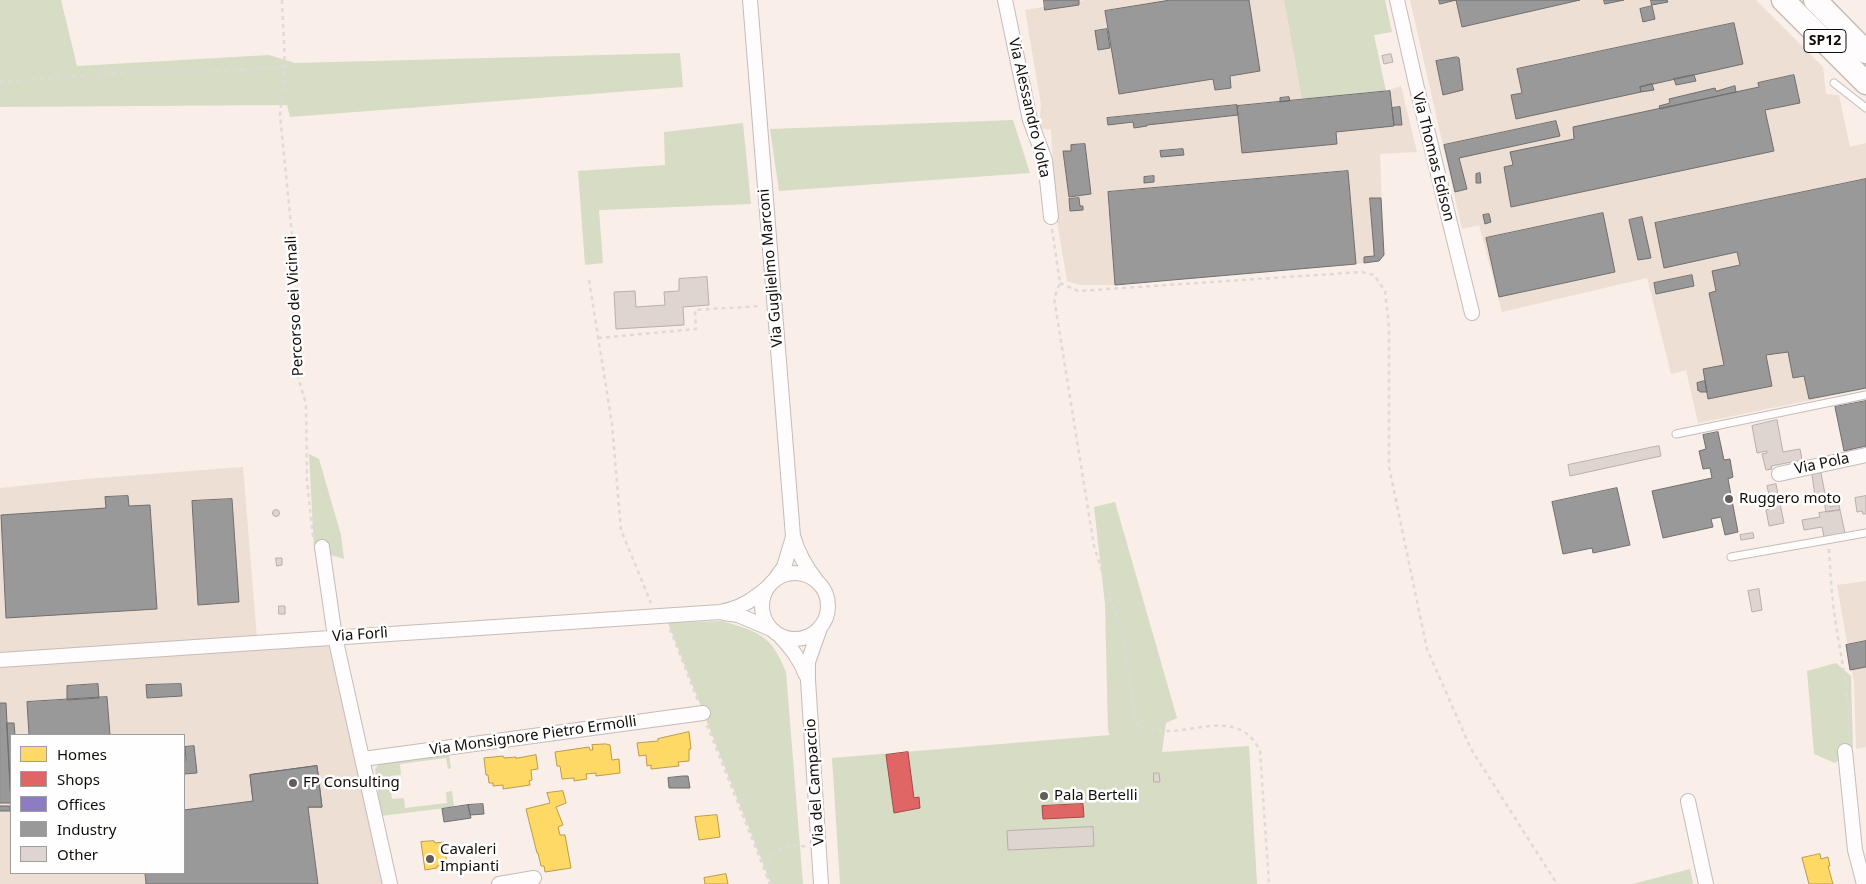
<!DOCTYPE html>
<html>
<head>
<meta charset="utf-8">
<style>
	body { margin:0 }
	#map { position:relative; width:1866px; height:884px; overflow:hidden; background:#f9eee8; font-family:"Noto Sans",sans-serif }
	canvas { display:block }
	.legend { position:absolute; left:10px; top:734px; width:175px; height:140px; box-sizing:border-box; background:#fefefe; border:1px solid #a09e9c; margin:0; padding:6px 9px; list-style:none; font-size:15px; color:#130d0a }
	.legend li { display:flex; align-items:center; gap:10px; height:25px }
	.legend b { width:25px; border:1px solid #a09e9c }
</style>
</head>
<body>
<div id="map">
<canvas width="1866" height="884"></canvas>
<ul class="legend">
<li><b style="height:14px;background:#ffd966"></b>Homes</li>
<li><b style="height:14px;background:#e06666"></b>Shops</li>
<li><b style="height:14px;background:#8e7cc3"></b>Offices</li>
<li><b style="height:14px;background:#999"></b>Industry</li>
<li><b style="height:14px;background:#ded5d1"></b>Other</li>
</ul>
</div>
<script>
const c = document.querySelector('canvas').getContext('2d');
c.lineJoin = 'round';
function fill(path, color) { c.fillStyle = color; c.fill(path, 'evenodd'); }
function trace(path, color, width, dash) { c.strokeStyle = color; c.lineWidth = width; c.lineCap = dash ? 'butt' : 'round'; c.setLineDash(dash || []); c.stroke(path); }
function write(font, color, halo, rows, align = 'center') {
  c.font = font + ' "Noto Sans",sans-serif'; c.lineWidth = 5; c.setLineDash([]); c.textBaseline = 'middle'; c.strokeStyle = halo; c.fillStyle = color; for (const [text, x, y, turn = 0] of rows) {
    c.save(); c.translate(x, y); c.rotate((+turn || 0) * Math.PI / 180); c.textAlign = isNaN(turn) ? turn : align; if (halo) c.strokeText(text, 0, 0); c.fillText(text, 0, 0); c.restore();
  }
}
const industrial = new Path2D(`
	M1085 0H1284L1302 100 1386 91 1401 86 1417 152 1380 154 1384 255 1379 261 1356 264 1116 285H1080L1067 281 1056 216 1051 130 1039 128 1041 105 1025 10Z
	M1410 0H1756L1823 67 1826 94 1839 95 1850 147 1866 143V389L1698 423 1686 370 1671 374 1647 278 1502 312 1479 225 1462 229Z
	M243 467 257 638 330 633 385 884H0V488L85 479ZM11 735H184V873H11Z
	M1866 581V747L1856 749 1854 683 1837 585Z`);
const green = new Path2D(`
	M0 0H61L77 66 269 55 295 63 680 53 683 87 290 117 287 105 0 107Z
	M1284 0H1385L1392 32 1374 35 1386 91 1302 100Z
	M1013 120 1030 173 779 191 770 129Z
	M743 123 751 204 599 210 603 263 585 265 578 171 665 165 664 132Z
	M309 454 319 459 341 535 344 559 314 550Z
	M1115 502 1177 718 1166 723 1162 752 1249 746 1257 884H840L832 758 1110 735 1108 731 1105 604 1094 507Z
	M722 621C758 632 771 634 786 672L803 884H771L668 623Z
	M1836 663 1851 676 1853 749 1835 763 1814 754 1807 671Z
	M449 755 451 768 448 769 446 758 400 764 401 775 389 776 392 799 404 798 405 808 447 803 446 792 452 791 454 807 381 816 375 769 379 764Z
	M1690 869 1693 884H1633Z`);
const homes = new Path2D(`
	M689 732 691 749H689V761L678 762 679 766 651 769V765L647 766 646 755 639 756 637 743 658 741V739Z
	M606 744 610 745 612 760 619 759 620 773 596 776V773L586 774 587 779 574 781V778L562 779 560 766H557L555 752 589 747 590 750H593L592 745Z
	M536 755 538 769 531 770 532 780 529 781 530 785 503 789V785L493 786V783H489L488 775H486L484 758 503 756 504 758 516 757V758Z
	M563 791 566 803 556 807 563 825 558 827 560 835H565L571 868 545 872 544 866H541L538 853H537L526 809 550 803 547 793Z
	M717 815 720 837 699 840 695 817Z
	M434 841 435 843 444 842 447 865 437 866V868L425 870 421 842Z
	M1820 854 1821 859 1828 857 1830 866H1828L1833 884H1809L1802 858Z
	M726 874 728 884H705L704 878Z`);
const shops = new Path2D(`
	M908 752 914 798 919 797 920 808 894 813 886 755Z
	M1083 804 1084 817 1043 819 1042 806Z`);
const offices = new Path2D(`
	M317 766 322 807H308L305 794 253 801 250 775Z`);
const industry = new Path2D(`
	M1044 0H1079V5L1045 10Z
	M1171 0H1249L1260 71 1230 76 1231 88 1215 90 1213 79 1119 94 1105 11Z
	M1439 0H1580L1462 27 1456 0 1440 4Z
	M1604 0H1624L1605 4Z
	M1651 0H1667L1668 2 1652 5Z
	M1652 6 1655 19 1643 22 1640 9Z
	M1734 23 1743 64 1640 87 1641 92 1516 119 1511 95 1522 93 1517 69Z
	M1107 29 1110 48 1098 50 1095 31Z
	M1457 57 1459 58 1463 90 1443 95 1436 61Z
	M1694 75 1696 81 1676 85 1674 79Z
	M1794 75 1800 103 1765 110 1774 151 1511 207 1504 167 1513 165 1510 152 1574 139 1573 127 1759 87 1758 83Z
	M1652 84 1654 90 1641 92 1640 87Z
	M1735 86 1736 92 1660 109 1659 106 1670 103 1669 99 1715 88 1716 91Z
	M1390 91 1394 126 1336 132 1337 144 1242 153 1237 106Z
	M1289 97 1290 101 1280 102V98Z
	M1237 105 1238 115 1147 125V126L1134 128 1133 122 1108 125 1107 118Z
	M1400 107 1402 125H1394L1392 108Z
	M1556 121 1560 136 1459 158 1467 189 1455 192 1444 145Z
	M1085 144 1091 194 1069 197 1063 151H1071V145Z
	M1183 149 1184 155 1161 157 1160 151Z
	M1348 171 1356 264 1115 285 1108 192Z
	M1480 173 1481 183H1476V174Z
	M1154 176V182L1144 183V177Z
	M1866 179V388L1809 399 1804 376 1793 378 1788 352 1766 355 1772 386 1708 399 1703 369 1724 365 1709 293 1716 291 1712 271 1740 265 1737 252 1664 268 1655 223Z
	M1079 198 1080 206H1083V210L1070 211 1069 199Z
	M1370 198H1381L1384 255 1379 261 1364 263V257L1374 256Z
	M1603 213 1615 272 1499 297 1486 238Z
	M1489 214 1491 222 1485 224 1483 215Z
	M1642 217 1651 258 1638 260 1629 220Z
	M1692 275 1694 286 1656 294 1654 283Z
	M1705 381 1707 392H1700L1699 390 1698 391 1697 383Z
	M1866 401V446L1844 451 1835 407Z
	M1718 432 1724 460 1730 459 1733 477 1728 479 1738 532 1725 535 1721 517 1711 519 1713 527 1663 538 1652 491 1712 478 1710 468 1703 469 1699 451 1706 449 1703 435Z
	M1617 488 1630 545 1593 553 1592 548 1563 554 1552 502Z
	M128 496 129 506 150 505 157 609 6 618 1 515 106 508 105 497Z
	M232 499 239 602 198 605 192 501Z
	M1866 641V667L1850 670 1846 645Z
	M98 684 99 698 67 700V686Z
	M181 684 182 696 147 698 146 685Z
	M107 697 110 735H29L27 702Z
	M0 703H6L11 803H0Z
	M7 723H14L15 735H11V803Z
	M194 746 197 773 184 774V760H186L185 747Z
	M317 766 322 807H308L318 884H146L145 873H184V810L253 801 250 775Z
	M683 776H688L690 788H669L668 778Z
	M483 804 484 814 470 815 468 805Z
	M468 805 471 818 444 822 442 809Z
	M0 806H10V811H0Z`);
const building = new Path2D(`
	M1391 54 1393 62 1384 64 1382 56Z
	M707 277 709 305 683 307 684 325 616 329 614 292 635 291 636 307 665 305 664 292 679 291V279Z
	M1777 420 1783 452 1800 449 1802 460 1771 466 1772 469 1766 470 1762 454 1767 453V451L1757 453 1752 426Z
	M1659 446 1661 456 1570 476 1568 465Z
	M1821 473 1825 494 1815 496 1812 475Z
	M1776 484 1784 523 1769 526 1766 510 1772 508 1767 486Z
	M1866 496V514H1863L1862 511 1857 512 1855 498Z
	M1829 500 1830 507 1839 505 1840 510 1826 512 1824 501Z
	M272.5 513a3.5 3.5 0 1 1 7 0a3.5 3.5 0 1 1-7 0Z
	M1840 510 1845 533 1824 537 1822 527 1804 530 1802 520 1820 517 1819 513Z
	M1753 533 1754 538 1741 540 1740 535Z
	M276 558H282V565L277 566Z
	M1759 589 1762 610 1752 612 1748 591Z
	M279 606H285V614H279Z
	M1154 773H1159L1160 782H1154Z
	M1093 827 1094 846 1008 850 1007 831Z`);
const path = new Path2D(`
	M282 0 285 67 280 115 297 285 294 310 296 370 306 404 307 481 313 538
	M0 82 133 72H198L285 67
	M1052 229 1060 283 1054 298 1094 546 1123 639 1136 720 1140 727C1150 728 1161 731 1171 731 1205 729 1241 712 1260 751L1269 884
	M589 280 612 424 621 530 651 603
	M1060 283 1078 291 1362 272 1374 275 1385 291 1389 327V467L1427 649 1471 749 1557 884
	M598 338 696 329 695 310 760 306
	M1829 549C1830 567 1831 585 1833 603 1838 648 1851 692 1848 737
	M670 629 698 701
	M707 725 770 884
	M768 879C768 874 767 867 769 862 776 847 791 842 806 847`);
const service = new Path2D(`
	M1834 83 1866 108
	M1676 434 1866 395
	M1731 557 1866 533`);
const minor = new Path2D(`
	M750 0 793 536C798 553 805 566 816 580
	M1005 0 1030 120 1045 160 1051 217
	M1397 0 1416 84 1472 313
	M1779 474 1866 455
	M322 547 335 637 390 884
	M762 606a33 33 0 1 1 66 0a33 33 0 1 1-66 0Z
	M776 578 784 567 793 537
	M724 613 738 615 771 629
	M820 628 808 662V680L821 884
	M780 636C791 648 800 659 806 675
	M0 660 720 612C741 608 751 601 767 588
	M1845 751 1855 850 1864 884
	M363 759 703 713
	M1688 801 1706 884
	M499 884 534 878`);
const primary = new Path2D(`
	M1783 0 1866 83
	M1815 0 1866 52`);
const markers = [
	[1729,499,5,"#645c58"],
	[293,783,5,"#645c58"],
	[1044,796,5,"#645c58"],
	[430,859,5,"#645c58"]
];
const shields = [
	[1825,41,42]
];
const shieldNames = [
	["SP12",1825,41]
];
const streetNames = [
	["Via Alessandro Volta",1029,108,77],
	["Via Thomas Edison",1433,157,76],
	["Via Guglielmo Marconi",771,268,-95],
	["Percorso dei Vicinali",295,306,-93],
	["Via Pola",1822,464,-12],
	["Via Forlì",360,635,-4],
	["Via Monsignore Pietro Ermolli",533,736,-8],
	["Via del Campaccio",815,782,-94]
];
const poiNames = [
	["Ruggero moto",1739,499],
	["FP Consulting",303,783],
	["Pala Bertelli",1054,796],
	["Cavaleri",440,850],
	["Impianti",440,867]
];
fill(industrial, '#eedfd4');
fill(green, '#d7dcc4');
fill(homes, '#ffd966');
trace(homes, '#b89c4a', 1);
fill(shops, '#e06666');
trace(shops, '#a24b4a', 1);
fill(offices, '#8e7cc3');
trace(offices, '#695b8c', 1);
fill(industry, '#999');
trace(industry, '#716f6e', 1);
fill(building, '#ded5d1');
trace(building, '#b8afab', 1);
trace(service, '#c5bcb8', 9);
trace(minor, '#c5bcb8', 16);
trace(primary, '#c5bcb8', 25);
trace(path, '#dedad9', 2.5, [4, 4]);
trace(service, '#fefcfc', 7);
trace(minor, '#fefcfc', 14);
trace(primary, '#fefcfc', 22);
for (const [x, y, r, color] of markers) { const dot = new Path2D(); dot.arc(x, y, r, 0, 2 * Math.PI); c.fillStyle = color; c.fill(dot); trace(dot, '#fefefe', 2); }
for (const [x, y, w] of shields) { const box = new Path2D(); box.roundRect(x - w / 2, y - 11.5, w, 23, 4); c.fillStyle = '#fefefe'; c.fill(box); trace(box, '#130d0a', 1); }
write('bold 14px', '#130d0a', null, shieldNames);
write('15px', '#130d0a', '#fefefe', streetNames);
write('15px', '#130d0a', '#fefefe', poiNames, 'left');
</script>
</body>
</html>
